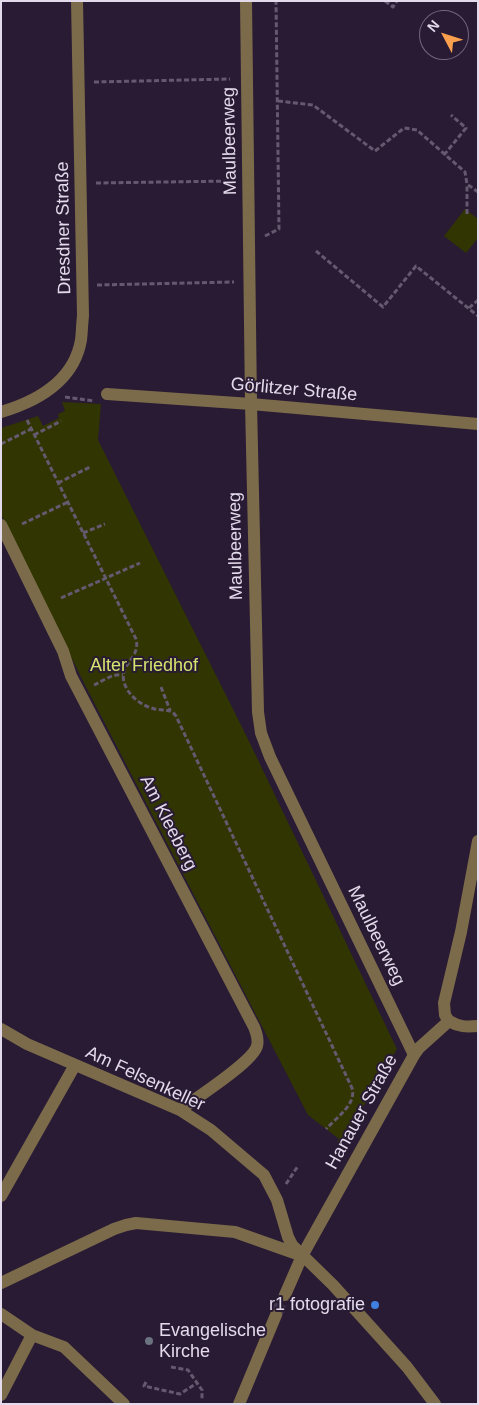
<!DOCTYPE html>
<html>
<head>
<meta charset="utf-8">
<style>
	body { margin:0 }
	#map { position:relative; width:479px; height:1405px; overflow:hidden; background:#291b34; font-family:Helvetica,sans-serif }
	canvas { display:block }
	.frame { position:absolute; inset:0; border:2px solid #e3daeb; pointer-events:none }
	.north { position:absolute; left:419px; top:10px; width:50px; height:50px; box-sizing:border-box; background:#291b34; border:1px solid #73677d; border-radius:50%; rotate:310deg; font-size:14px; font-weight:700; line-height:20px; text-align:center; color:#e3daeb }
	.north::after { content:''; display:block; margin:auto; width:18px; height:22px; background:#f99f4d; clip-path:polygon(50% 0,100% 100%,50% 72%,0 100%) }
</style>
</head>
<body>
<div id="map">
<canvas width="479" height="1405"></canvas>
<div class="frame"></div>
<div class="north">N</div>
</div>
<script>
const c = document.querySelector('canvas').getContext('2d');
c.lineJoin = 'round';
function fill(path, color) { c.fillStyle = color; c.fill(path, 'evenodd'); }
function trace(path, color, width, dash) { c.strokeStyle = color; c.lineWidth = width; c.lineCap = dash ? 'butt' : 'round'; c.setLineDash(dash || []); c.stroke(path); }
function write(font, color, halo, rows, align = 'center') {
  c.font = font + ' Helvetica,sans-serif'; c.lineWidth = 4; c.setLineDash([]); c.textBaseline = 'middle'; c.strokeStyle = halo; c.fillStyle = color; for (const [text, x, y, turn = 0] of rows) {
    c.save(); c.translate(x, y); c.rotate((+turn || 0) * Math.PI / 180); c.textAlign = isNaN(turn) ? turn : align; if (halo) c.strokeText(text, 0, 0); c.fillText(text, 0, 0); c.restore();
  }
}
const green = new Path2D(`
	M465 209 478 219V238L466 253 444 236Z
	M62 402 101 404 98 440 247 737 397 1049 341 1145 337 1142 339 1139 308 1115 85 685 1 514V428L38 416 43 426 59 418 58 414 65 411Z`);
const minorTunnel = new Path2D(`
	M276 1315 285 1295`);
const path = new Path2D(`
	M385 1 393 7 397 1
	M94 82 230 79
	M278 101 313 105 375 151 404 128 417 130 465 172 467 184 478 192
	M444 155 466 128 451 115
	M96 183 232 181
	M467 214V184
	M265 236 279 229 276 1
	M316 251 383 307 416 266 478 316
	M97 285 234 282
	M469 308 478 300
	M65 397 94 401
	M27 420 136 639C141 658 119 664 124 682 128 696 142 706 155 709 165 711 170 708 176 716L352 1088C357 1104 336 1118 326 1129
	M34 435 61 421
	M1 444 31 429
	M58 483 90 467
	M22 524 68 502
	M83 533 105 524
	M61 598 140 563
	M94 685C103 681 113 673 123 675
	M161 687 170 710
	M286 1184 298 1166
	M171 1367 188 1370 202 1390V1399
	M146 1382 144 1386 180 1394 197 1383`);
const minor = new Path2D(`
	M246 1 251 404 258 712 261 733 270 757 414 1055
	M107 394 251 404 478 424
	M1 412C38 401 74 381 81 340 82 332 82 324 83 316L77 1
	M1 525 63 651 71 676 254 1027C256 1032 259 1039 257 1046 253 1062 196 1098 180 1110
	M449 1021 445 1015 444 1003 461 932 478 841
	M449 1021C459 1027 466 1027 478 1026
	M1 1029 27 1044 180 1110 211 1130 264 1175 277 1200 288 1237 292 1245 333 1285 407 1367 435 1404
	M1 1196 75 1065
	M1 1283 114 1229 126 1225 136 1223 235 1232 300 1255
	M285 1295 302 1256 414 1055 419 1048 449 1021
	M1 1314 32 1335 64 1347 124 1404
	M1 1395 32 1335
	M239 1404 276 1315`);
const markers = [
	[375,1305,5,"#3f7fe0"],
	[149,1341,5,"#6b7280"]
];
const streetNames = [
	["Maulbeerweg",230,141,-91],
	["Dresdner Straße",64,228,-91],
	["Görlitzer Straße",294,390,5],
	["Maulbeerweg",236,546,-91],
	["Am Kleeberg",168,823,63],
	["Maulbeerweg",376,936,64],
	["Am Felsenkeller",145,1079,25],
	["Hanauer Straße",362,1112,-61]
];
const parkNames = [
	["Alter Friedhof",144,666]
];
const poiNames = [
	["r1 fotografie",365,1305],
	["Evangelische",159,1331,"left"],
	["Kirche",159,1352,"left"]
];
fill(green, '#303502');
trace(minorTunnel, '#45384f', 12, [12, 6]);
trace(path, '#65596f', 3, [5, 2.5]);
trace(minor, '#7b6b4a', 12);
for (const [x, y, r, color] of markers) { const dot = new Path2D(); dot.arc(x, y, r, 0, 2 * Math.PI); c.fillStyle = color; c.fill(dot); trace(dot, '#291b34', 2); }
write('18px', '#e3daeb', '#291b34', streetNames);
write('18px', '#d4e56d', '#291b34', parkNames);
write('18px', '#e3daeb', '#291b34', poiNames, 'right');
</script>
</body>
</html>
